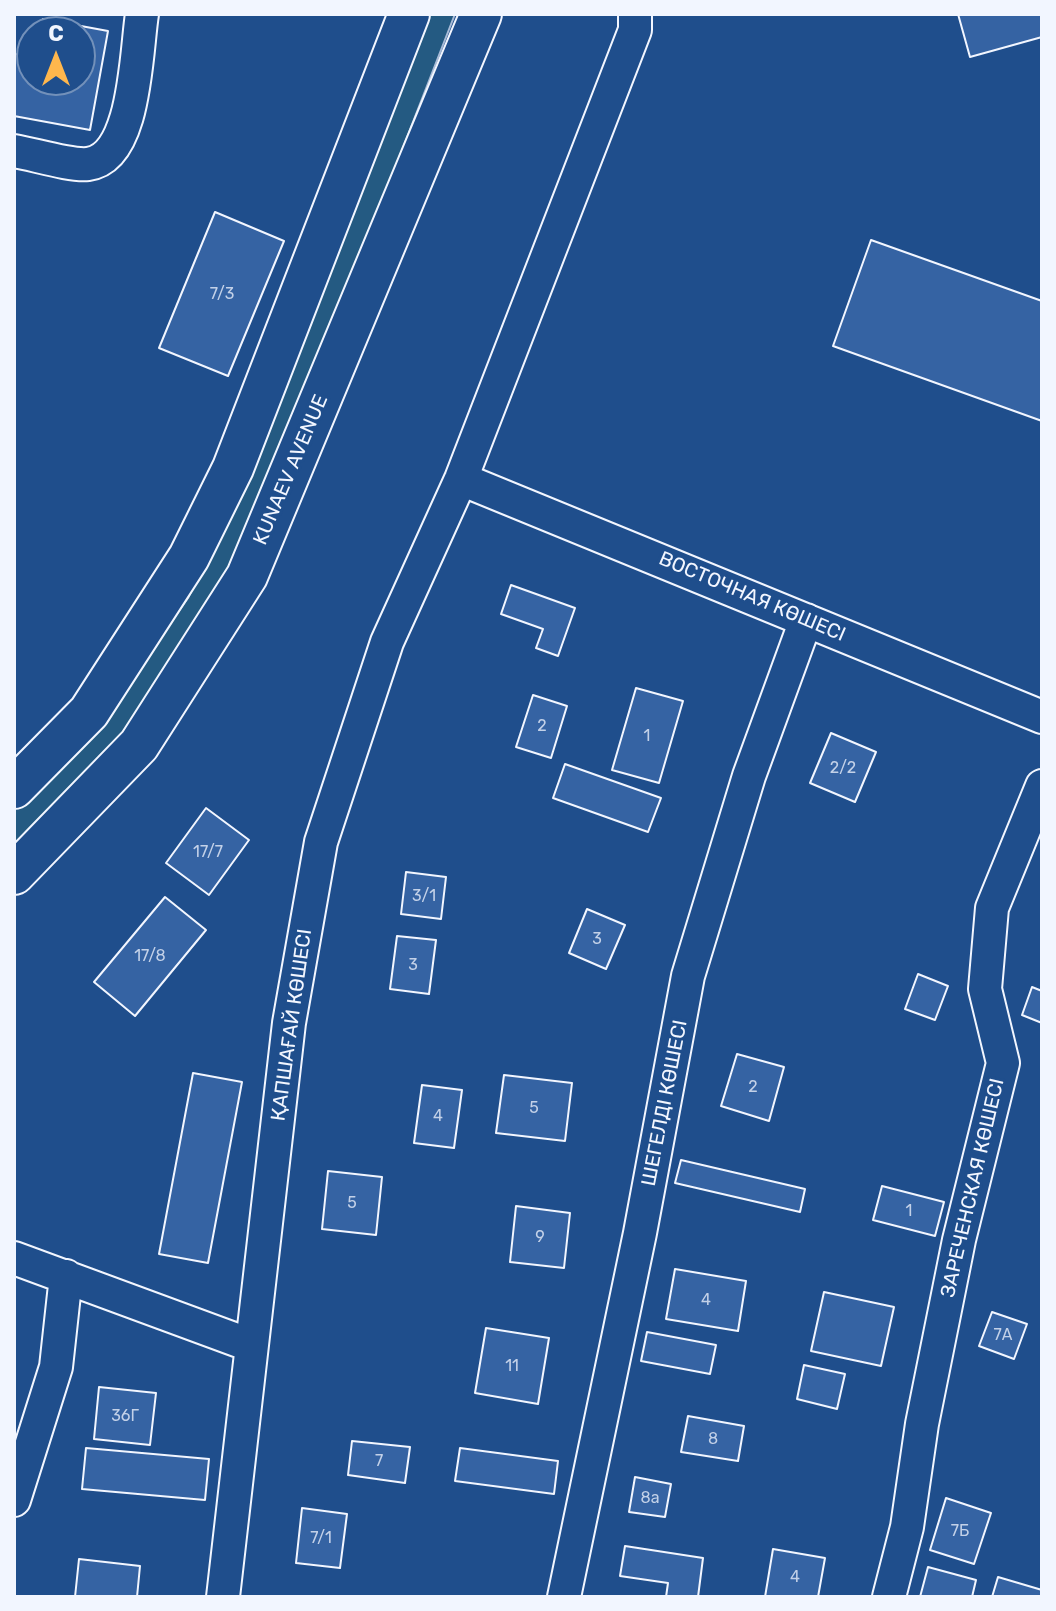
<!DOCTYPE html>
<html>
<head>
<meta charset="utf-8">
<style>
	body { margin:0 }
	#map { position:relative; width:1056px; height:1611px; overflow:hidden; background:#1f4e8c; font-family:Rubik,sans-serif }
	canvas { display:block }
	.frame { position:absolute; inset:0; border:16px solid #f2f6ff; pointer-events:none }
	.north { position:absolute; left:16px; top:16px; width:80px; height:80px; box-sizing:border-box; background:#1f4e8c; border:2px solid #7391ba; border-radius:50%; rotate:0deg; font-size:22px; font-weight:700; line-height:32px; text-align:center; color:#f2f6ff }
	.north::after { content:''; display:block; margin:auto; width:28px; height:36px; background:#ffb74d; clip-path:polygon(50% 0,100% 100%,50% 72%,0 100%) }
</style>
</head>
<body>
<div id="map">
<canvas width="1056" height="1611"></canvas>
<div class="frame"></div>
<div class="north">С</div>
</div>
<script>
const c = document.querySelector('canvas').getContext('2d');
c.lineJoin = 'round';
function fill(path, color) { c.fillStyle = color; c.fill(path, 'evenodd'); }
function trace(path, color, width, dash) { c.strokeStyle = color; c.lineWidth = width; c.lineCap = dash ? 'butt' : 'round'; c.setLineDash(dash || []); c.stroke(path); }
function write(font, color, halo, rows, align = 'center') {
  c.font = font + ' Rubik,sans-serif'; c.lineWidth = 6; c.setLineDash([]); c.textBaseline = 'middle'; c.strokeStyle = halo; c.fillStyle = color; for (const [text, x, y, turn = 0] of rows) {
    c.save(); c.translate(x, y); c.rotate((+turn || 0) * Math.PI / 180); c.textAlign = isNaN(turn) ? turn : align; if (halo) c.strokeText(text, 0, 0); c.fillText(text, 0, 0); c.restore();
  }
}
const green = new Path2D(`
	M426 14H455L283 456 210 616 127 730 14 852V809L103 718 188 598 260 448Z`);
const building = new Path2D(`
	M958 14H1042V37L970 57Z
	M43 19 108 31 90 130 14 116V54L32 57V80H80V32H41Z
	M215 212 284 241 228 376 159 348Z
	M871 240 1042 301V421L833 346Z
	M511 585 575 608 558 656 536 648 543 629 501 614Z
	M636 688 683 701 659 783 612 770Z
	M533 695 567 706 551 758 516 747Z
	M831 733 876 752 855 802 810 783Z
	M565 764 661 798 648 832 553 798Z
	M206 808 249 840 209 895 166 863Z
	M406 872 446 877 441 919 401 914Z
	M165 897 206 930 135 1016 94 982Z
	M587 909 625 925 606 969 569 953Z
	M397 936 436 940 429 994 390 989Z
	M918 974 948 986 935 1020 905 1009Z
	M1032 987 1042 991V1023L1022 1015Z
	M737 1054 784 1067 769 1121 721 1106Z
	M193 1073 242 1082 208 1263 159 1254Z
	M504 1075 572 1083 565 1141 496 1133Z
	M422 1085 462 1090 454 1148 414 1143Z
	M681 1160 805 1189 800 1212 675 1183Z
	M328 1171 382 1177 376 1235 322 1229Z
	M882 1186 944 1202 935 1236 873 1220Z
	M516 1206 570 1213 564 1268 510 1262Z
	M675 1269 746 1281 738 1331 666 1319Z
	M824 1292 894 1307 881 1366 811 1351Z
	M992 1312 1027 1324 1014 1359 979 1346Z
	M486 1328 549 1338 538 1404 475 1393Z
	M647 1332 716 1345 710 1374 641 1361Z
	M804 1365 845 1374 837 1409 797 1399Z
	M99 1387 156 1393 150 1445 94 1439Z
	M688 1416 744 1426 738 1461 681 1452Z
	M352 1441 410 1447 405 1483 348 1475Z
	M86 1448 209 1459 205 1500 82 1489Z
	M460 1448 558 1461 554 1494 455 1481Z
	M635 1477 671 1484 665 1517 629 1512Z
	M946 1498 991 1513 974 1564 930 1550Z
	M302 1508 347 1514 340 1568 296 1563Z
	M625 1546 703 1558 698 1597H666L668 1583 620 1576Z
	M773 1549 825 1558 818 1597H765Z
	M79 1559 140 1566 137 1597H75Z
	M928 1567 976 1580 972 1597H920Z
	M998 1577 1042 1590V1597H992Z`);
const minor = new Path2D(`
	M14 151C33 154 70 166 88 164 136 158 136 51 142 14
	M461 479 1042 717
	M14 1258 250 1345
	M14 1500 56 1367 66 1276
	M223 1597 289 1023 321 842 387 642 461 479 635 30V14
	M564 1597 640 1233 688 976 749 776 806 620
	M889 1597 907 1527 922 1424 959 1240 1003 1063 985 989 992 908 1042 786`);
const major = new Path2D(`
	M14 788 89 712 189 557 233 468 409 14
	M14 874 139 745 247 576 481 14`);
const numberNames = [
	["7/3",222,294],
	["2",542,726],
	["1",647,736],
	["2/2",843,768],
	["17/7",208,852],
	["3/1",424,896],
	["3",597,939],
	["17/8",150,956],
	["3",413,965],
	["2",753,1087],
	["5",534,1108],
	["4",438,1116],
	["5",352,1203],
	["1",909,1211],
	["9",540,1237],
	["4",706,1300],
	["7А",1003,1335],
	["11",512,1366],
	["36Г",125,1416],
	["8",713,1439],
	["7",379,1461],
	["8а",650,1498],
	["7Б",960,1531],
	["7/1",321,1538],
	["4",795,1577]
];
const streetNames = [
	["KUNAEV AVENUE",291,470,-67],
	["ВОСТОЧНАЯ КӨШЕСІ",752,597,23],
	["ҚАПШАҒАЙ КӨШЕСІ",292,1025,-82],
	["ШЕГЕЛДІ КӨШЕСІ",665,1103,-79],
	["ЗАРЕЧЕНСКАЯ КӨШЕСІ",973,1188,-77]
];
fill(green, '#245a82');
trace(green, '#a8bbd7', 2);
fill(building, '#3563a3');
trace(building, '#f2f6ff', 2);
trace(minor, '#f2f6ff', 36);
trace(major, '#f2f6ff', 44);
trace(minor, '#1f4e8c', 32);
trace(major, '#1f4e8c', 40);
write('16px', '#c3d1e8', null, numberNames);
write('20px', '#f2f6ff', '#1f4e8c', streetNames);
</script>
</body>
</html>
